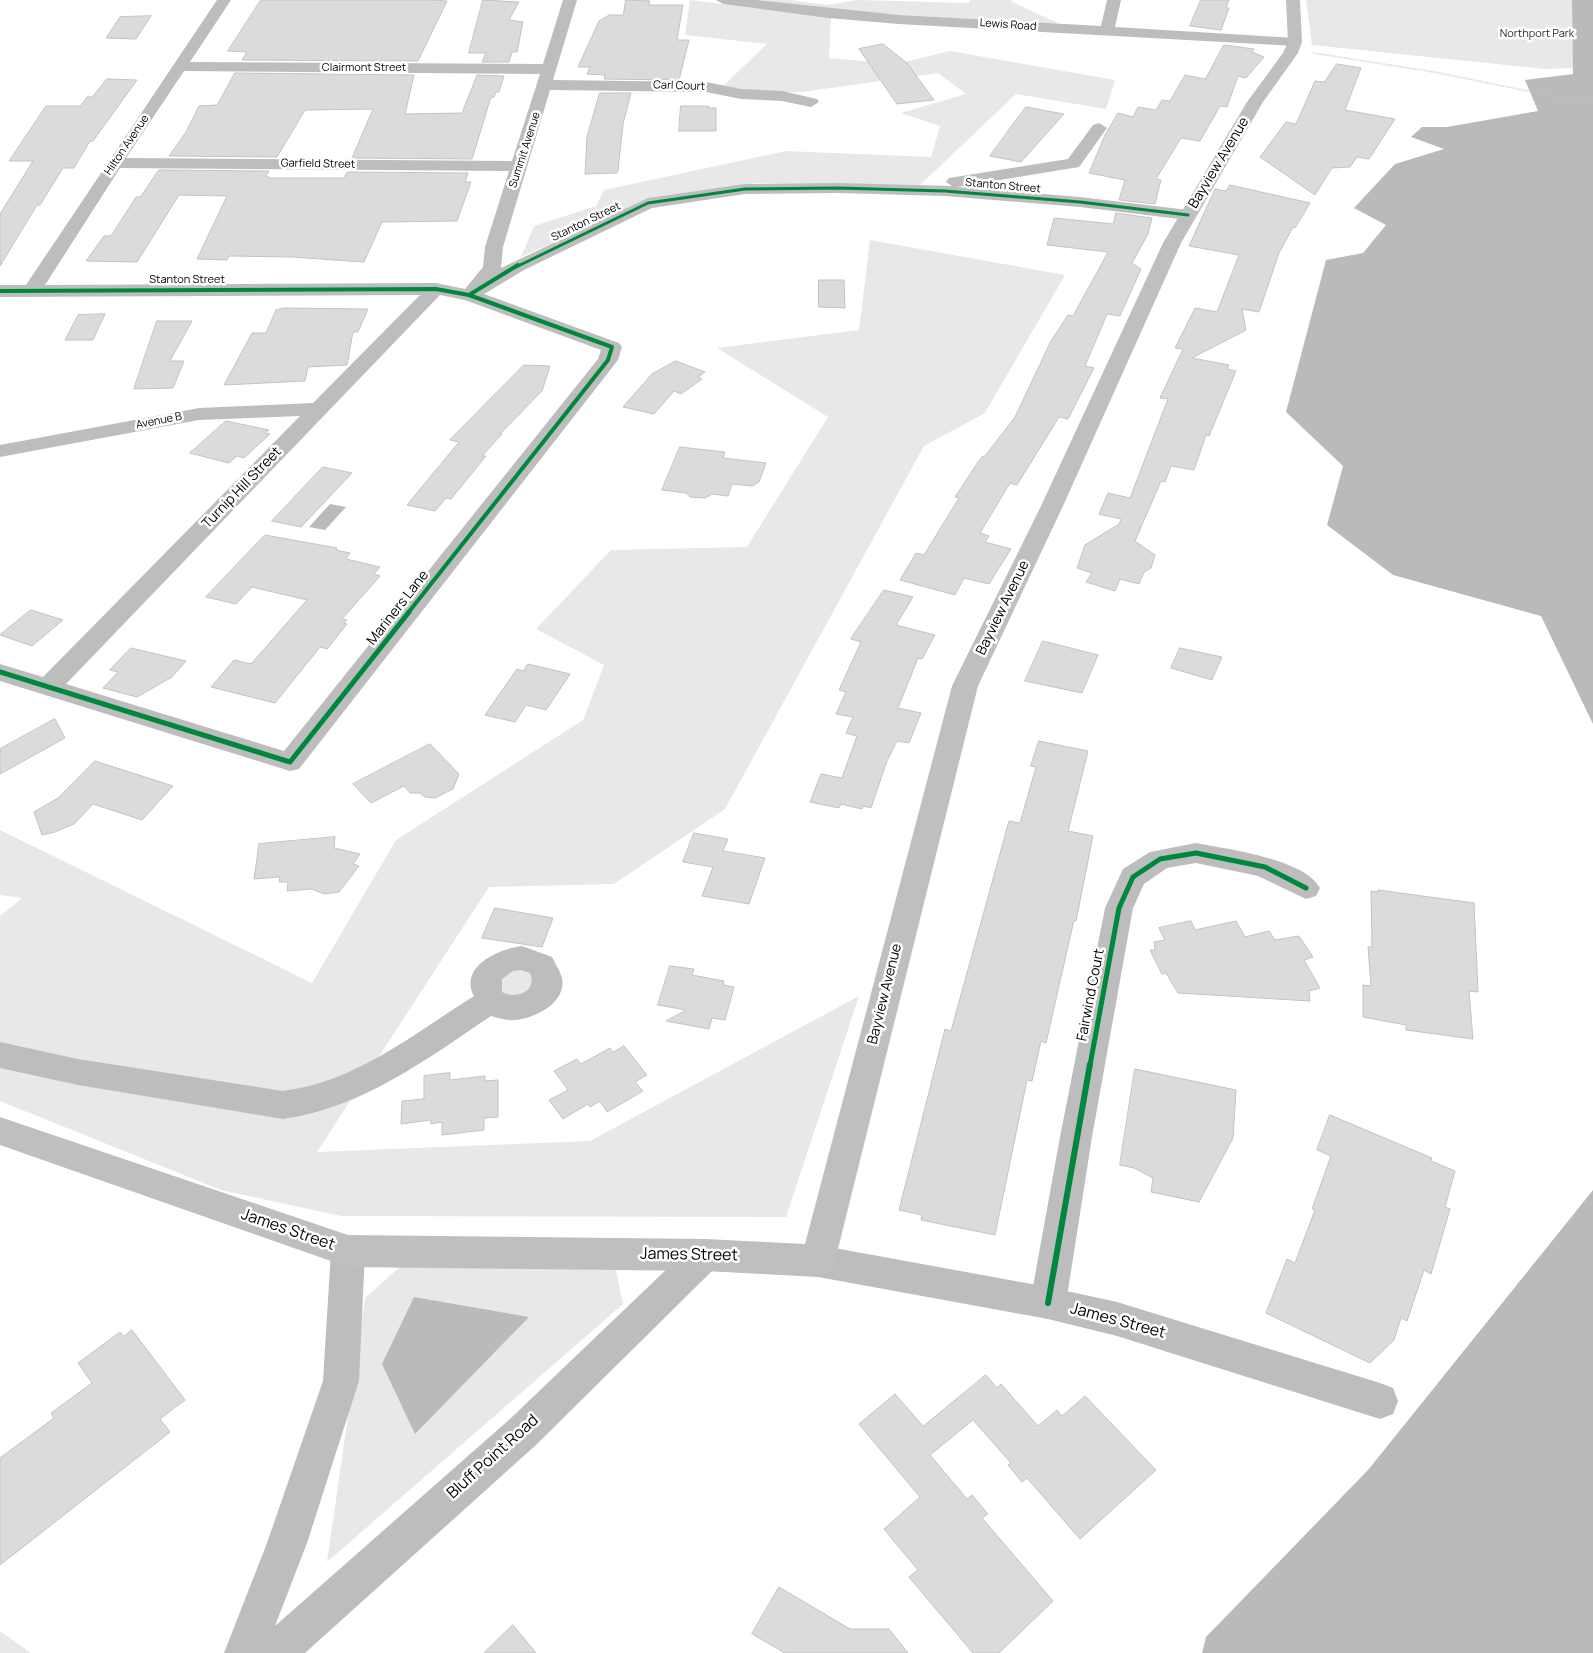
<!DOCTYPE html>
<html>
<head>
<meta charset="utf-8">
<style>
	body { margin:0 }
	canvas { display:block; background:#fff }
</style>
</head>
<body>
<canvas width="1593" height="1653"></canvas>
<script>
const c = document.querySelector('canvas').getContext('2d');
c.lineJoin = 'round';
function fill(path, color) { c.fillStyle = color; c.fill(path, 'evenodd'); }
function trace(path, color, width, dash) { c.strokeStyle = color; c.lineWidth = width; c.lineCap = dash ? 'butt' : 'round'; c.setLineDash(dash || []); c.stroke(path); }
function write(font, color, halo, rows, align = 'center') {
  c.font = font + ' Manrope,sans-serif'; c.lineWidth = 5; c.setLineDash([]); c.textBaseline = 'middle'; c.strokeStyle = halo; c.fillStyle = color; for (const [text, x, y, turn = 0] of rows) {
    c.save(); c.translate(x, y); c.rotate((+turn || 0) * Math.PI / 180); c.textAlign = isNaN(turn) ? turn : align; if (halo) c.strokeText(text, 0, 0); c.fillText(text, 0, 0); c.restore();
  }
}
const green = new Path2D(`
	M690 0 831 18 829 58 897 64 950 51 1115 80 1106 109 1016 94 919 186 757 183 654 197 521 257 534 226 596 206 604 190 786 151 931 157 940 126 901 113 966 94 938 73 802 92H756L723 86 767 44 685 35Z
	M746 0H789L828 5 858 0 969 3 970 0H1013L1010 1 1060 24 841 12Z
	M1306 0H1572L1573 68 1545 69 1312 45Z
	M870 240 1065 275 985 413 924 446 725 809 614 884 489 887 317 1152 590 1141 859 996 786 1217 341 1216 221 1190 0 1101V916L22 898 0 895V830L312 983 396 840 583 720 604 665 536 629 611 550 747 547 828 417 717 348 859 330Z
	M513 967 534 971 536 991 504 1000 496 980Z
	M402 1265 616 1270 623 1304 327 1562 365 1298Z
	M0 1631 31 1653H0Z`);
const water = new Path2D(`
	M1572 0H1593V724L1541 616 1393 575 1327 525 1343 466 1286 412 1326 260 1363 253 1386 225 1354 208 1395 164 1444 149 1411 137 1422 127H1447L1538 111 1525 80 1573 74Z
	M330 504 346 507 325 530 309 527Z
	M1593 1190V1653H1202L1206 1637 1368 1470Z
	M414 1297 529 1317 415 1434 382 1364Z`);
const building = new Path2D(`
	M261 0H432L447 1 418 61 242 60 247 52 228 51Z
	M483 0 519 2 509 20 523 22 517 52H512L509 62H482L486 53H469Z
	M626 0 650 1 649 5H683L677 40H689L679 80 604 79 605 75 587 74 590 67H578L599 21 609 15H623Z
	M1201 0H1229L1226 8H1229L1221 30 1190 26Z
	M151 16 136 39 106 38 120 17Z
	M883 44 907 63 934 100 897 104 859 49Z
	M1224 45 1254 49 1252 52 1264 57 1246 78 1238 76 1227 107 1220 106 1200 141 1181 138 1156 179 1161 180 1155 204 1119 200 1125 180 1089 173 1105 135 1118 113 1133 117 1138 107 1156 110 1162 100 1170 101 1185 75 1205 79Z
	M1337 64 1361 68 1345 110 1395 119 1369 159 1357 157 1350 167 1332 168 1315 195 1260 157 1286 122 1296 124 1315 81 1324 82Z
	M235 73 414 75 405 114 462 113 477 75 504 76 499 92H496L494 97H491L472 159 352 158 373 109 305 110 277 157 169 156 186 132 199 106 217 105Z
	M107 79 137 80 93 141H90L74 168H63L40 205H37L0 266V214L33 161H9L46 106H81L87 97H92Z
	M600 93H631L623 124 618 170 617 173 585 174 587 137Z
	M681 106H709L708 108H716V131H679Z
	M1026 107 1064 114 1021 162 990 156Z
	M159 170 269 171 266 176 270 178H344L347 172 468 173 465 182H471L457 221 382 222 364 262 292 257 229 256 227 260 197 259 227 196 179 195 137 262 86 261 104 236H111L136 197H140Z
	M1230 185 1310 203 1295 228 1293 227 1279 253 1259 312 1242 309 1246 330 1192 358 1229 365 1227 369 1236 371 1209 436 1206 435 1194 470 1171 466 1165 482 1161 481 1135 541 1155 555 1151 568 1144 572 1139 584 1120 579 1115 591 1086 582 1092 573 1077 568 1085 545 1119 524 1121 519 1099 514 1108 493 1130 498 1168 399 1160 398 1183 349 1175 348 1195 308 1217 312 1239 255 1189 246 1215 189 1226 191Z
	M1116 213 1152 218 1148 234 1132 263 1141 269 1120 316 1107 314 1085 366 1094 368 1068 419 1059 417 1017 485 1010 483 980 533 989 536 985 542 1011 549 989 584 964 578 955 595 900 580 916 553 924 555 959 498 955 497 978 462 983 456H985L1015 417 1051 341 1068 315 1073 316 1108 252 1047 245 1054 218 1113 224Z
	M819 280H844L845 308 819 307Z
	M284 308 368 309 358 332H353L347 365 308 367 305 381 224 385 252 333H266L276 310Z
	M105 314 93 340H65L78 315Z
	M157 321H192L170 361H184L173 388 134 389Z
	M676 361 705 372 698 377 702 379 681 394 674 391 654 414 623 407 652 374Z
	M524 365 550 366 542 391 500 434H502L482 456H486L451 499 446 498 435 511 407 505 459 442 450 440Z
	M226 421 269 430 265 433 270 434 244 458 237 456 229 463 190 453Z
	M680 447 725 452 723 458 766 463 759 482 752 486 732 484 728 496 712 494 705 498 690 497 686 493 662 490Z
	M323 467 352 473 301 527 272 521Z
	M265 535 337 548 336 550 350 553 346 559 380 567 374 574 380 576 342 619 347 620 344 623 347 624 327 649 320 647 275 703 211 687 234 660 251 664 307 600 252 587 236 604 206 597Z
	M884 590 913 597 896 625 935 635 922 659 918 658 898 708 921 713 909 743 897 741 887 761 871 808 863 806 862 809 841 804 839 808 810 802 821 774 842 778 857 736 846 733 853 717 836 714 846 692 839 690 861 642 851 639Z
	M31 610 63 620 32 646 0 635Z
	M1043 641 1098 655 1082 693 1025 681Z
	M131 648 186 661 172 677 137 697 103 688 118 672 110 670Z
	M1180 648 1222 657 1212 680 1171 668Z
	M528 664 570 674 546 710 526 705 515 722 485 715 517 669 523 671Z
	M55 719 65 738 0 774V749Z
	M1039 741 1088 751 1068 831 1093 836 1076 921 1074 920 1046 1043 1041 1041 1032 1081 1027 1080 995 1235 921 1220 922 1215 899 1210 945 1029 951 1031 1009 821 1020 823 1036 767 1031 766Z
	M430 744 459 774 453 789 435 798 425 797 420 793H410L404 786 371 803 353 784Z
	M95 761 173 786 142 820 93 804 74 824 55 832 42 835 34 812 58 798Z
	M694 833 728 839 723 851 765 858 749 904 702 896 713 867 683 862Z
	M335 837 334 848 360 854 353 864 359 866 339 892 324 894 312 889 287 891 288 882H279L280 877 254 879 259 844Z
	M1378 890 1474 903 1478 992 1469 991 1473 1039 1406 1030V1025L1363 1017V985L1371 986 1368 947H1372L1371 891 1378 892Z
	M495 908 553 918 542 947 482 938Z
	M1191 921 1195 930 1236 921 1245 937 1269 931 1275 940 1299 936 1313 957 1304 960 1320 988 1309 991 1310 1001 1178 993 1166 973 1162 974 1150 950H1155L1154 942 1165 940 1159 928Z
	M670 966 694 969 692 975 724 981 723 985 734 987 725 1020 712 1018 709 1029 666 1021 686 1010 658 1005Z
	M624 1046 647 1075 635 1082 643 1091 607 1112 600 1101 590 1107 588 1104 563 1119 549 1100 568 1090 554 1071 577 1059 581 1064 610 1048 613 1052Z
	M1135 1069 1236 1090 1233 1138 1199 1202 1151 1192 1153 1178 1134 1168 1120 1165Z
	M450 1073V1080L485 1076V1081L498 1080V1117L484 1118V1130L442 1135V1122L431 1124V1120L401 1124 402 1101 424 1099V1076Z
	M1330 1115 1432 1158 1431 1161 1455 1171 1445 1207 1450 1209 1431 1274 1424 1270 1407 1321 1401 1318 1394 1340 1370 1363 1266 1313 1287 1259 1295 1263 1315 1210 1312 1209 1331 1156 1317 1150Z
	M132 1330 185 1400 160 1419 170 1432 0 1565V1458L54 1418 51 1413 92 1383 78 1363 120 1332 124 1336Z
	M986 1375 997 1388 1001 1384 1038 1426 1057 1410 1062 1416 1085 1396 1156 1470 1080 1539 1027 1478 1022 1482 1008 1465 1011 1463 973 1420 930 1455 967 1499 972 1495 988 1514 982 1518 1053 1601 999 1653H973L909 1577 918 1570 884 1529 920 1497 859 1424 895 1394 923 1426Z
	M779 1587 850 1629H889L908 1653H785L752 1634Z
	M513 1625 536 1653H484Z`);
const path = new Path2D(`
	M1313 53 1434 72 1562 98V109
	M1562 99 1593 101`);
const minor = new Path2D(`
	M217 0H231L190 62 543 64 563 0H577L553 80 706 82 741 89 782 91 817 99 819 102 811 107 782 101 741 99 706 92 550 90 503 247 501 268 648 198 745 184 838 183 952 186 946 182 949 178 1068 159 1093 125 1099 123 1107 128 1079 167 957 187 1080 197 1188 210 1194 211 1197 215 1194 219 1188 220 1080 207 945 196 838 193 745 194 652 208 524 270 484 294 619 343 622 347 618 360 299 769 290 771 0 681V664L43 677 300 416 199 420 0 457V445L199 408 313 403 420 295 0 297V285H26ZM184 71 540 74 512 161 126 158ZM120 168 509 171 485 247 483 267 465 289 436 283 45 285ZM440 295 465 300 601 350 598 359 284 751 66 684Z
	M716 0H756L899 15 1101 26 1107 0H1121L1115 27 1295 38 1302 42 1295 46 899 24 828 18 723 4Z
	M1196 843C1227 849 1305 859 1320 888L1316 896 1306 899 1258 876 1196 863 1167 868 1144 884 1133 908 1092 1137 1066 1303 1060 1315 1048 1319 1036 1315 1030 1303 1060 1137 1105 908 1123 869 1150 852Z
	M522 946 552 957C555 963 560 971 562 978 567 1003 534 1019 514 1020 507 1021 499 1018 491 1016 427 1059 362 1108 283 1119L78 1085 0 1068V1042L78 1059 283 1091C355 1082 414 1034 474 996 459 966 499 949 522 946ZM521 970 530 973C538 991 516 1000 502 992V979L513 971Z
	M348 1235 360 1240 365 1251 359 1381 307 1543 275 1626 511 1418 693 1244 705 1239 717 1244 722 1255 717 1266 537 1444 305 1653H224L267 1543 323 1381 331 1251 336 1240Z`);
const tertiary = new Path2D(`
	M818 1245 1048 1287 1117 1302 1380 1383 1393 1388 1398 1401 1393 1414 1380 1419 1117 1336 1048 1319 818 1277 806 1272 801 1261 806 1250Z`);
const secondary = new Path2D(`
	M1286 0H1300L1302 42 1298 53 1263 102 1181 243 1063 506 978 686 835 1261 830 1272 818 1277 705 1271 348 1267 0 1145V1117L348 1235 705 1239 805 1244 952 686 1041 506 1163 243 1247 102 1283 53 1288 42Z`);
const cyclewayFar3 = new Path2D(`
	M516 267 648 203 745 189 838 188 945 191 1080 202 1188 215`);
const cyclewayFar2 = new Path2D(`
	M0 291 436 289 469 295 612 347 608 360 408 613
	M469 295 518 265`);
const cyclewayFar1 = new Path2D(`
	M0 672 290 762 409 612
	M1090 1065 1119 908 1133 877 1160 859 1196 853 1265 867 1306 888`);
const cycleway = new Path2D(`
	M1048 1303 1090 1064`);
const farStreetnames = [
	["Lewis Road",1008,25,4],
	["Clairmont Street",364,68],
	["Carl Court",679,86,2],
	["Hilton Avenue",127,145,-56],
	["Summit Avenue",525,150,-72],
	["Garfield Street",318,164,1],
	["Stanton Street",1003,186,5],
	["Stanton Street",586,222,-26],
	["Stanton Street",187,280],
	["Avenue B",159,421,-11]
];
const farParknames = [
	["Northport Park",1537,34]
];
const streetNames = [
	["Bayview Avenue",1219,163,-59],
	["Turnip Hill Street",242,488,-46],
	["Mariners Lane",398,608,-52],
	["Bayview Avenue",1003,608,-64],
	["Bayview Avenue",885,994,-76],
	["Fairwind Court",1091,995,-79]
];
const nearStreetnames = [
	["James Street",288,1230,19],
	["James Street",689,1255,1],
	["James Street",1118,1321,15],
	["Bluff Point Road",493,1457,-42]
];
fill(green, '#e8e8e8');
fill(water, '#bababa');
fill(building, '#dbdbdb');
trace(building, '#c3c3c3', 1);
trace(path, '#c2c2c2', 2, [0.5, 1]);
fill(minor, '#bdbdbd');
fill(tertiary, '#bdbdbd');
fill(secondary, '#bfbfbf');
trace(cyclewayFar3, '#00873e', 3);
trace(cyclewayFar2, '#00873e', 4);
trace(cyclewayFar1, '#00873e', 5);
trace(cycleway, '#00873e', 6);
write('11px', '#000', '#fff', farStreetnames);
write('11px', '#2c2c2c', '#fff', farParknames);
write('14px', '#000', '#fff', streetNames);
write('16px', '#000', '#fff', nearStreetnames);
</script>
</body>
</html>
